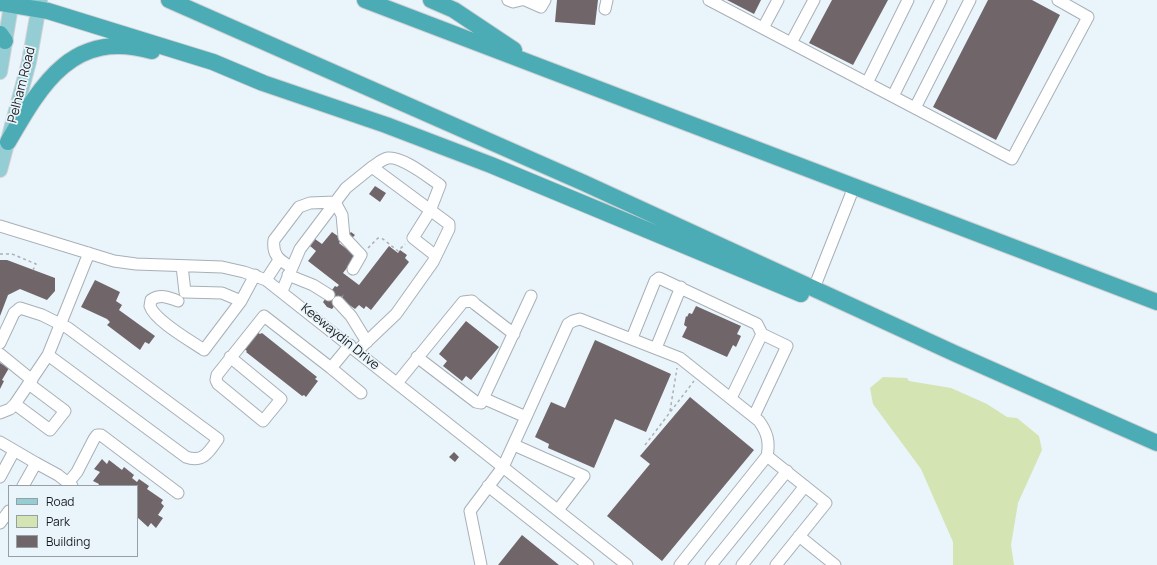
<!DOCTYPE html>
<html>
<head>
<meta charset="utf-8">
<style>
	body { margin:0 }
	#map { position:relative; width:1157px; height:565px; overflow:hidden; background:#eaf4fb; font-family:Manrope,sans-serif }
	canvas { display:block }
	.legend { position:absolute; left:8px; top:485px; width:130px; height:72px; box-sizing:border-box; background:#eaf4fb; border:1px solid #979fa4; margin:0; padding:5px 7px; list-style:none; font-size:12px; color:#1b1f21 }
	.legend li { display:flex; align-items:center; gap:8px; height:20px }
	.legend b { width:20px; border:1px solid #979fa4 }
</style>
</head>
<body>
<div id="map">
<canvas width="1157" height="565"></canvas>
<ul class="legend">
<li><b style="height:5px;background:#94cdd3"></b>Road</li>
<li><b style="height:11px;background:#d4e5b3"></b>Park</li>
<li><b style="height:11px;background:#70666a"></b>Building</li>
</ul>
</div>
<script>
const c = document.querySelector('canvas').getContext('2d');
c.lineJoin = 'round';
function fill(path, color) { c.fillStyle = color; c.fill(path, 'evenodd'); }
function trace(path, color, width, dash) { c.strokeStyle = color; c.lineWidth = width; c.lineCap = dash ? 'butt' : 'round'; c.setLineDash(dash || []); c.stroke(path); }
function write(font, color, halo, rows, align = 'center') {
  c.font = font + ' Manrope,sans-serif'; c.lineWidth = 3.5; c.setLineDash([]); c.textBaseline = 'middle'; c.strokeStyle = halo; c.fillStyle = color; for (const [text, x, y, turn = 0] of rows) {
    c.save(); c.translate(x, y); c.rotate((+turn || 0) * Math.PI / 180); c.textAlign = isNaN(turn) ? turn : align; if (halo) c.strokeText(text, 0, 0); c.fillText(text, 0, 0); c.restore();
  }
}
const green = new Path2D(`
	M883 377 907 378 909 381 951 388 987 404 1007 417 1017 418 1039 436 1042 450 1018 503 1011 545 1014 565H953V542L921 469 873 404 870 388Z`);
const building = new Path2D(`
	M557 0H598L595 25 555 22Z
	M727 0H761L754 14Z
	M832 0H888L853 65 809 43Z
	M988 0H1032L1060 15 996 140 933 107Z
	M375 186 386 193 380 202 369 194Z
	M332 232 342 239 339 243 356 256 343 273 359 285 389 246 398 253 400 250 407 255 405 258 409 262 371 310 366 306 364 309 359 305 355 309 341 299 344 294 332 309 327 307 323 302 335 286 337 287 339 285 308 261 316 251 310 246 315 239 322 244Z
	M351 232 355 235 351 239 347 236Z
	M0 260H7L55 278V291L47 300 20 289 8 295 0 316Z
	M95 280 120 292 116 301 122 305 119 310 155 336 149 344 145 342 140 350 107 325 110 322 107 319 81 307Z
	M696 306 741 326 737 334 741 336 736 347 733 345 727 357 682 337 687 327 684 325 686 316 687 317 689 313 692 314Z
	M466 321 499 347 471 380 466 376 462 381 443 366 447 361 439 354Z
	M257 332 260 334 262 333 317 377 315 379 318 381 306 397 304 395 302 396 246 352 247 351 244 349Z
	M595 340 671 374 646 432 615 419 594 468 548 448 549 444 535 437 551 402 565 408Z
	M0 363 9 368 2 380 4 381 0 389Z
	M690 397 754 450 662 561 607 516 650 464 640 456Z
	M454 452 459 457 455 462 449 457Z
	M102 459 107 464 109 460 122 470 124 467 134 475 132 478 137 482 139 479 149 486 147 489 163 500 161 503 164 506 158 515 163 518 156 528 151 523 148 527 137 517V486H98L99 484 93 481 100 472 94 469Z
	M522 535 559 565H498Z`);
const path = new Path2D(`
	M368 248 378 238 383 239 398 251 405 244
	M0 254H12L36 264 33 270
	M670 411 677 368
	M645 445 694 381`);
const minor = new Path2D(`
	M508 0 513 2 521 0
	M525 0 541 7 545 0
	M709 0 1012 159 1088 17 1058 0
	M605 9 607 0
	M763 28 778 0
	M791 43 814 0
	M867 83 908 0
	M893 96 941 0
	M915 108 970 0
	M372 167C377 164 382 159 388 158 402 156 428 177 440 185L430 211 413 238 436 256
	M0 226 114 261 136 264 222 267 244 272 266 280 627 565
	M182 266 185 292 222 293 241 301
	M291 267C279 260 272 255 274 240L299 207 310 203 335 202 342 215 344 237 361 255 353 269
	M288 275 313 285 329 295
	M266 280 279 260
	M814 288 854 187
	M282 291 300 249 346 188 372 167 449 224V229L433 262 396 314 357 351
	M178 301C168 297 160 294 151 300L150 306C155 321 191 341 204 350L241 301 255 275
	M338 302 351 316 367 342
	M632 338 655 281 659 278 757 324 762 334 731 398
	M0 343 14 313 20 308 42 315 68 328 218 439C209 452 203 463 186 457L48 355
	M656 348 681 287
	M0 354 32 380
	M230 357 281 399 263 421 218 384 216 380 217 375 264 316 331 368 350 345
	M417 357 476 402 481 403 531 296
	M331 368 361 393
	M397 383 463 302 472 301 475 304 514 334
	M15 404 50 430 65 411 29 384
	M0 413 10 409 15 404 48 355 89 253
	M754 416 787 346 762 334
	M526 417 568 324 573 321 580 319 680 358 759 421C767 432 770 442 767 456
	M0 442 36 463
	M514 445 584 476 558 510
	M0 477 14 451
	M68 483 77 472 94 439 97 435H101L178 493
	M23 486 36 463 58 475 72 486
	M488 486 588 565
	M0 523 9 511
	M799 536 835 565
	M481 565 470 511 503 467 526 417 485 399
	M680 565 767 456 826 503 776 565
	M711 565 787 471
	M742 565 805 486`);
const major = new Path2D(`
	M0 72 12 0
	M0 170 29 62 40 0`);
const highway = new Path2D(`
	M169 0 584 183 956 354 1157 443
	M365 0 1157 302
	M431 0 454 10 514 50
	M0 3 48 11 213 62 263 83 386 125 491 165 801 294
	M0 34 5 41
	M8 142C42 83 73 29 152 51`);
const streetNames = [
	["Pelham Road",22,85,-76],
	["Keewaydin Drive",340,337,39]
];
fill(green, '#d4e5b3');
fill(building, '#70666a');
trace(minor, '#a8b0b7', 13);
trace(major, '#d1d2d3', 16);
trace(highway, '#d1d2d3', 18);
trace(path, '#a9b1b7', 1.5, [3, 3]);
trace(minor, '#fff', 11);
trace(major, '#94cdd3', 14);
trace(highway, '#4cacb5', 16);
write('13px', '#1b1f21', '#eaf4fb', streetNames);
</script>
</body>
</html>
